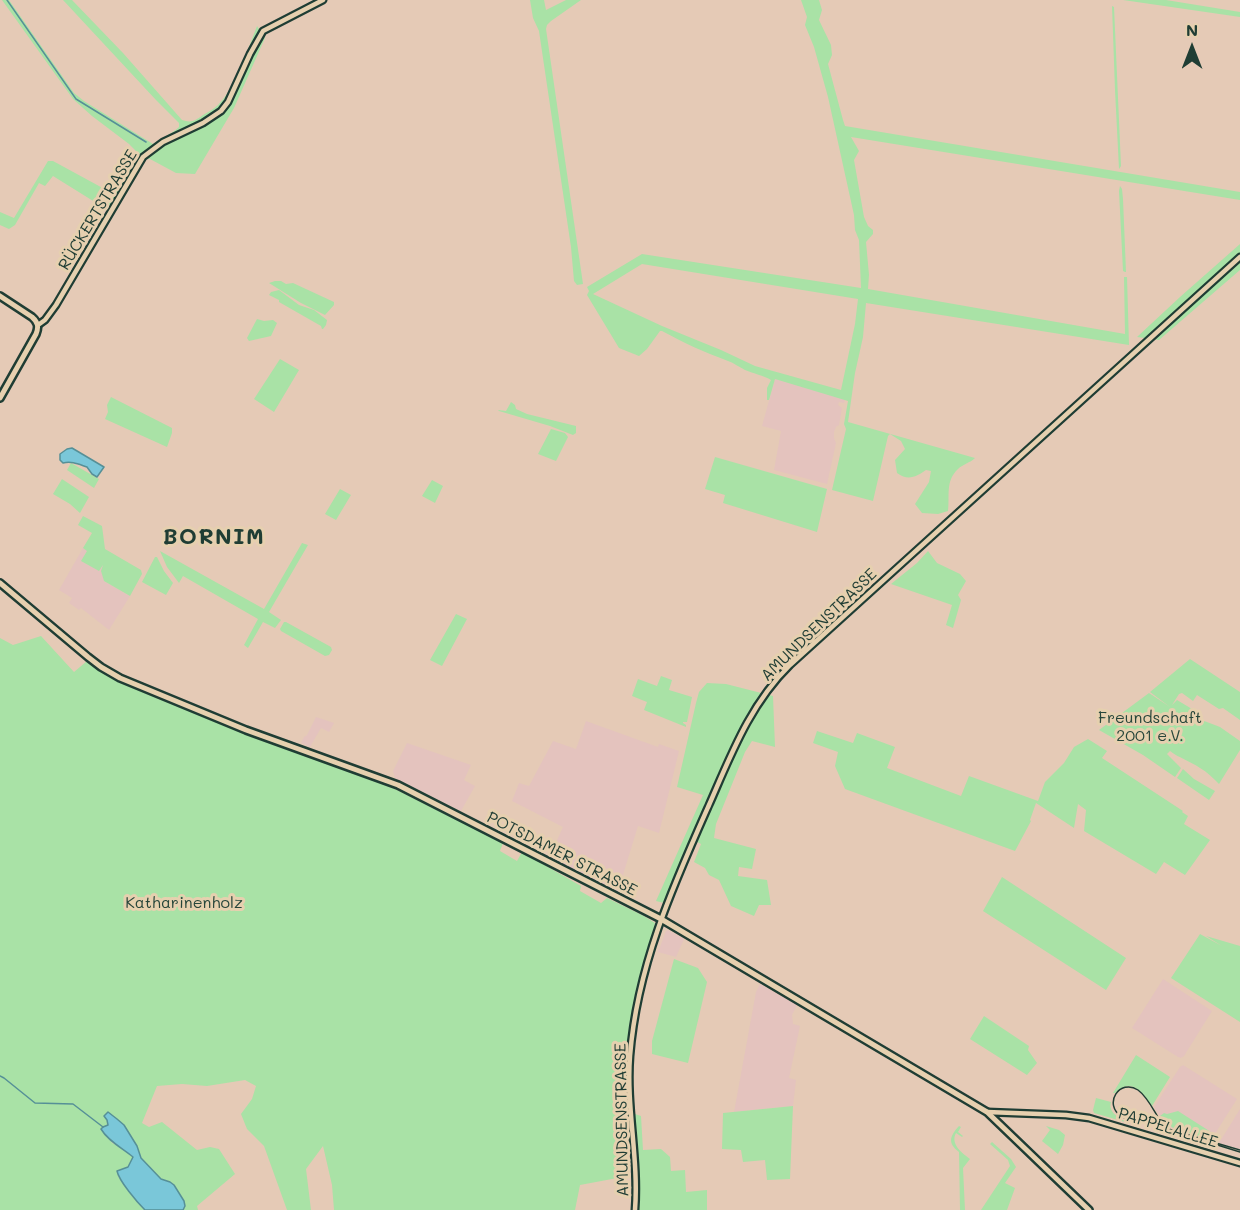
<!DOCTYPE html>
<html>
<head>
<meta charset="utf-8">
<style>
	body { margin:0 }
	#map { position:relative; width:1240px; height:1210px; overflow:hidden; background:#e5cab6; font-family:Mali,sans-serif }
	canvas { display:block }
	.north { position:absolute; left:1162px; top:18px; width:60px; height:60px; -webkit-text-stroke:4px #e6d0af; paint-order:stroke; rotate:0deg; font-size:16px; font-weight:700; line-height:24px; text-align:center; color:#1f3d34 }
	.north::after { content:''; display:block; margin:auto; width:21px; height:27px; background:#1f3d34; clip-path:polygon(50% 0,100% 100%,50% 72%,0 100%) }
</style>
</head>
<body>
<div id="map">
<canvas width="1240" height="1210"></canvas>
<div class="north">N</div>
</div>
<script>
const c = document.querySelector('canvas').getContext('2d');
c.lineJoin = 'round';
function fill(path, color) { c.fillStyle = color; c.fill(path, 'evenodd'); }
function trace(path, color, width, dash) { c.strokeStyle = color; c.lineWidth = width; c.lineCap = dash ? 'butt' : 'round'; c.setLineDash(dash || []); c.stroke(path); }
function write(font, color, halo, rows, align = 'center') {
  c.font = font + ' Mali,sans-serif'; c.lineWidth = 6; c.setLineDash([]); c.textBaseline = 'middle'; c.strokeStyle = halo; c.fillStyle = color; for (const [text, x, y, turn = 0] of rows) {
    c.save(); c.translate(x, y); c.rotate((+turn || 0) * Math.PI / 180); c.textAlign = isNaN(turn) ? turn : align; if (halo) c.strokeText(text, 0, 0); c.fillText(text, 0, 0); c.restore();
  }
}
const built = new Path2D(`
	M775 379 845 399 844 403 839 402 838 405 842 408 839 425 836 427 834 432V438L836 443 827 484 774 470 781 431 762 426Z
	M83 548 105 561 104 581 130 596 109 630 81 608 79 610 69 603 72 598 59 590Z
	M316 717 334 723 329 732 321 728 310 747 301 743 304 737 307 735Z
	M586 721 658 747 659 744 679 751 659 833 638 826 618 891 549 858 563 827 512 801 519 783 529 786 553 741 576 749Z
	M407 743 471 765 464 780 475 786 461 811 395 778 393 771Z
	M668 930 684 939 676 957 658 952 666 931Z
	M1163 979 1212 1011 1184 1056 1181 1058 1178 1057 1132 1028Z
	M760 984 797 1005 792 1015 793 1024 800 1026 789 1078 796 1080 793 1106 734 1112 756 992Z
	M1183 1065 1237 1099 1211 1140 1170 1127 1161 1118 1154 1107 1180 1067Z
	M1240 1109V1149L1219 1143Z`);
const green = new Path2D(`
	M2 0H9L74 93 84 101 153 144C161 138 172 134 179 127V123L156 100 63 0H72L123 53 182 120C191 123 195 121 203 115 208 112 214 109 218 105 234 90 249 47 257 26L265 38 234 108 195 174 176 173 150 159 141 158 115 202 110 205 98 204 53 176 45 186 39 183 15 225 9 229 0 225V212L14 218 48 161H53L110 192 121 185 139 154 129 144 92 116 73 99Z
	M530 0H544L546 10 566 0H581L551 21 547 25 546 29 583 284 577 285 574 281 571 247 539 31 533 18Z
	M801 0H819L822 10 819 20 831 45 832 55 828 64 843 120 845 126 1240 192V200L851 137 859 151 854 160 864 217 868 226 873 230V234L866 242 869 275 868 289 1125 334 1124 277H1127L1129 345 866 303 863 337 855 373 848 422 975 458C970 463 963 464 958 469 945 481 950 496 948 511L938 514 922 513 915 504 929 482 931 471 926 470C916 477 908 481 897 473L895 460 905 449 901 441 890 434 888 436 873 501 832 490 846 429 844 424 848 401 775 379 769 400H767V388L771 380C763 375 754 374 745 370 739 367 734 363 728 361 704 352 684 343 662 331H660L647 349 639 356 619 348 587 295 589 291 587 287 642 254 861 288 859 240 855 230 854 215 828 97 814 47 805 25 807 17ZM642 264 858 299 855 324 841 390 755 366 721 350 662 326 593 294Z
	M1123 0H1166L1240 12V17Z
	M1112 6 1114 7 1121 166 1119 169 1115 90Z
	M1120 186 1122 189 1123 199 1126 272H1125L1123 271 1119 191Z
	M1240 244V270L1159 340 1137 337 1180 297Z
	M275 281H281L286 284 293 283 334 302V305L325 315 301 303 269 283Z
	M279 290 299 305 314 310 327 320 326 325 323 329H322L321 326 279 302V300L269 295 271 292Z
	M257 319 264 321 273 320 277 323 271 336 249 341 247 338Z
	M280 359 299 370 274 412 254 399Z
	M111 397 172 428V433L167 447 105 419 108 412 107 405Z
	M511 402 515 405 516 409 527 414 576 426V433L573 435 550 426 499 411 498 410 506 411Z
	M551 429 565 433 568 437 556 461 538 454Z
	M715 457 827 489 817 532 723 503 725 495 705 489Z
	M71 463 99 479 94 488 67 470Z
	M62 479 89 497 80 513 70 504 53 494Z
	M432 480 443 486 435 503 422 496Z
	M340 489 351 495 336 520 325 514Z
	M83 516 102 526 105 549 141 570 142 574 130 596 104 581 101 571 103 565 99 571 81 561 87 551 83 548 92 533 78 525Z
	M302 543 308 545 269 612 281 620 275 628 263 622 248 648 244 645 258 619 183 576 179 583 167 567 160 551 264 609Z
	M928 551 937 563 960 574 966 581 958 595 961 600 953 628 946 625 952 605 891 584 917 563Z
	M155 557H157L164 571 173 583 166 595 142 582Z
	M456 614 467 619 442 666 430 660Z
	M284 622H286L331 647 332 650 329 655 325 656 281 631 280 629Z
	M41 636 74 672 87 661 119 680 245 732 389 786 503 843 500 851 517 861 522 852 581 886 580 891 601 903 607 898 644 916 655 923 653 935 635 995 629 1041V1109L627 1147 628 1176 580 1185 575 1210H334L332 1185 323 1146 306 1169 311 1210H287L264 1146 247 1129 241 1114 252 1099 256 1086 245 1080 207 1086 182 1084 157 1086 142 1123 149 1127 162 1122 197 1150 210 1147 219 1149 235 1174 197 1206 198 1210H183L185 1206 184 1201 174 1185 170 1182 161 1179 152 1170 141 1158 137 1146 133 1140 107 1120 109 1137 112 1143 121 1147 133 1157 128 1168 118 1176 133 1197 145 1210H0V638L13 645Z
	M1190 659 1240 692V720L1223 708 1219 709 1197 695 1193 701 1182 693 1179 694 1172 705 1177 700 1192 709 1199 719 1220 727 1240 741V750L1219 784C1213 778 1207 772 1200 768 1190 761 1179 758 1170 751L1167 754 1181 768 1175 777 1143 755 1099 730 1149 693 1170 707 1150 692Z
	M661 676 672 680 669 690 692 697 687 722H683V723L686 725V727L644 710 647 702 632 696 638 679 657 686Z
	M707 683 726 684 773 696 775 747 752 741 745 752 716 824 714 838 756 849 752 869 739 867 738 876 767 880 771 905H759L754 916 731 906 719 880 709 875 705 868 694 862 701 844 692 839 664 903 656 901 703 795 677 787 696 703 699 692Z
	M817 731 853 743 857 733 895 747 887 768 961 796 969 776 1038 801 1045 782 1064 763 1074 747 1088 739 1107 751 1102 758 1183 811 1182 812 1188 816 1184 824 1210 840 1185 875 1164 862 1156 874 1084 831 1086 810 1078 804 1074 828 1036 803 1030 820 1031 821 1015 851 845 789 835 766 838 752 813 743Z
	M1183 769 1194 779 1215 791 1209 800 1177 778Z
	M1002 877 1126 958 1106 990 983 911Z
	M1200 934 1222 946 1206 936 1240 946V1022L1171 978Z
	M674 959 698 968 707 982 688 1063 652 1054V1041Z
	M984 1016 1029 1046 1028 1050 1037 1063 1027 1075 970 1039Z
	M1136 1055 1170 1077 1152 1106C1142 1092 1132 1077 1115 1093H1113Z
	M1096 1098 1111 1102C1108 1111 1117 1117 1125 1121V1122L1094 1113 1093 1110Z
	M793 1106 790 1179 767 1180 765 1160 743 1162 741 1150 722 1149 723 1113Z
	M1178 1111 1214 1134 1211 1140 1173 1128 1160 1116 1164 1113 1167 1114Z
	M632 1113 641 1116 643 1150 661 1149 670 1157 671 1171 685 1170 686 1192 707 1190V1210H635Z
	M959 1126 961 1127 958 1132 963 1136 962 1137 956 1133C950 1144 962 1153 970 1159L963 1168 965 1210H960L959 1152C947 1143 950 1136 959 1126Z
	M1046 1126 1059 1130 1065 1135 1063 1145 1058 1154 1042 1141 1050 1130Z
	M992 1142 1011 1159 1016 1167 1005 1183 1015 1188 1007 1210H981L1010 1166 1008 1160 990 1144Z`);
const water = new Path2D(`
	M72 448 104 467 97 477 92 474 87 467C78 464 72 461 63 463L60 460V454L67 449Z
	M108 1112 117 1119 124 1125 137 1146 141 1158 161 1179 170 1182 174 1185 184 1201 185 1206 183 1210H145C137 1202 119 1181 117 1171L128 1167 133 1157C122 1148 108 1141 101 1129L103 1127 108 1125 107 1120 104 1116Z`);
const stream = new Path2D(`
	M7 0 76 99 146 142
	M0 1076 4 1078 35 1103 73 1104 103 1127`);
const tertiary = new Path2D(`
	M38 325 45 320 56 305 143 157 163 142 203 123 221 111 228 102 250 54 263 31 323 0
	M987 1112 1066 1115 1089 1118 1240 1163
	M635 1210C639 1159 626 1107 630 1056 637 966 673 886 709 805 731 755 750 704 790 665L1240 257`);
const primary = new Path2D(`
	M0 296 32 317C38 322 39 327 36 334L0 398
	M0 583 88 657 101 667 120 678 246 730 398 785 661 919 987 1112 1089 1210`);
const tram = new Path2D(`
	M1240 1150 1165 1128 1122 1117C1102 1104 1120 1078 1138 1090 1149 1098 1155 1114 1163 1125L1169 1130 1240 1152`);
const streetNames = [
	["RÜCKERTSTRASSE",98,210,-59],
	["AMUNDSENSTRASSE",819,625,-44],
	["POTSDAMER STRASSE",562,854,27],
	["AMUNDSENSTRASSE",622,1120,-91],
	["PAPPELALLEE",1168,1128,17]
];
const parkNames = [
	["Freundschaft",1150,718],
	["2001 e.V.",1150,736],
	["Katharinenholz",184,903]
];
const districtNames = [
	["BORNIM",214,537]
];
fill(built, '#e4c3be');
fill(green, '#a9e2a6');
fill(water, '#7ac7d9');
trace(water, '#569097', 1.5);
trace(stream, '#569097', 1.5);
trace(tertiary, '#1f3d34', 9);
trace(primary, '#1f3d34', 10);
trace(tertiary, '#e6d0af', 4.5);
trace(primary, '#e6d0af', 5);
trace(tram, '#1f3d34', 1.5);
write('16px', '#1f3d34', '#e6d0af', streetNames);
write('16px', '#26453a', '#e6d0af', parkNames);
c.letterSpacing = '1.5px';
write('bold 22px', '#1f3d34', '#e6d0af', districtNames);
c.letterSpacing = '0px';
</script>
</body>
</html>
